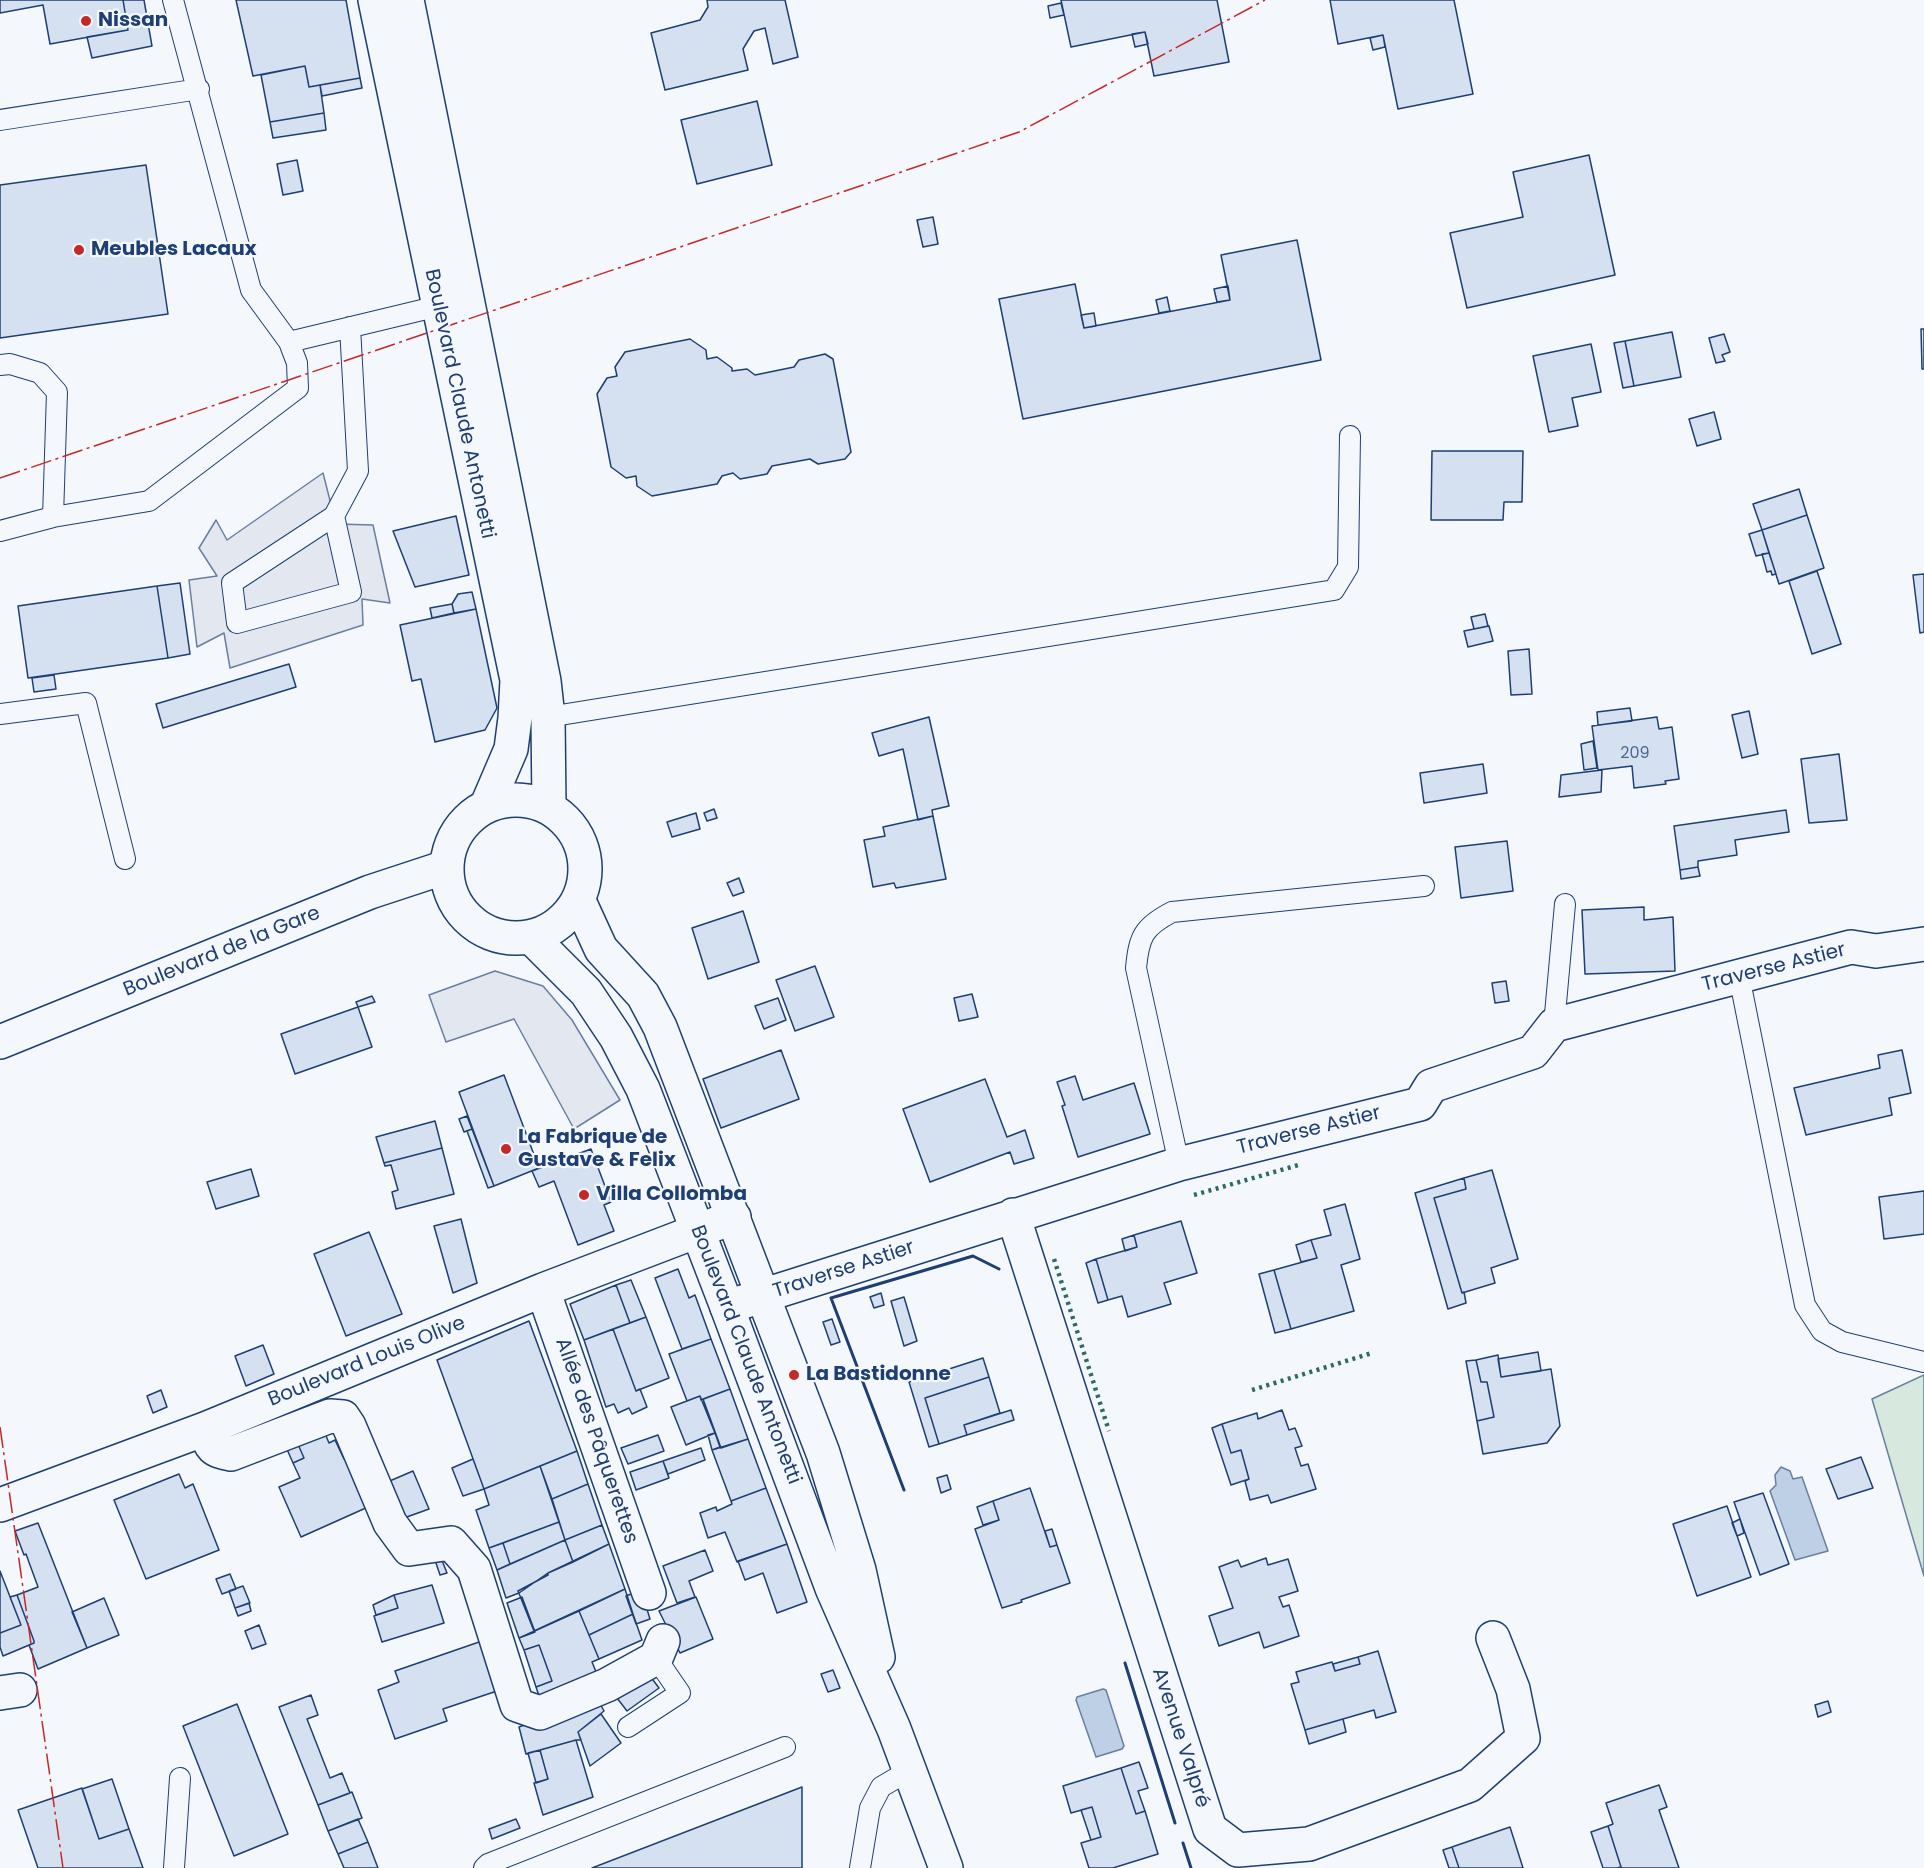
<!DOCTYPE html>
<html>
<head>
<meta charset="utf-8">
<style>
	body { margin:0 }
	canvas { display:block; background:#f4f7fb }
</style>
</head>
<body>
<canvas width="1924" height="1868"></canvas>
<script>
const c = document.querySelector('canvas').getContext('2d');
c.lineJoin = 'round';
function fill(path, color) { c.fillStyle = color; c.fill(path, 'evenodd'); }
function trace(path, color, width, dash) { c.strokeStyle = color; c.lineWidth = width; c.lineCap = dash ? 'butt' : 'round'; c.setLineDash(dash || []); c.stroke(path); }
function write(font, color, halo, rows, align = 'center') {
  c.font = font + ' Poppins,sans-serif'; c.lineWidth = 4.5; c.setLineDash([]); c.textBaseline = 'middle'; c.strokeStyle = halo; c.fillStyle = color; for (const [text, x, y, turn = 0] of rows) {
    c.save(); c.translate(x, y); c.rotate((+turn || 0) * Math.PI / 180); c.textAlign = isNaN(turn) ? turn : align; if (halo) c.strokeText(text, 0, 0); c.fillText(text, 0, 0); c.restore();
  }
}
const green = new Path2D(`
	M1924 1375V1576L1872 1399Z`);
const parking = new Path2D(`
	M323 473 336 524 373 525 390 603 362 599 363 625 230 668 224 633 197 647 189 580 217 576 199 548 216 520 227 540Z
	M495 971 543 986 572 1020 620 1100 574 1129 514 1019 446 1042 429 995Z`);
const water = new Path2D(`
	M1781 1467 1790 1471 1793 1479 1802 1477 1828 1551 1795 1560 1770 1491 1776 1485 1775 1475Z
	M1103 1689 1106 1690 1124 1746 1122 1749 1096 1757 1076 1700 1077 1697Z`);
const building = new Path2D(`
	M0 0H123L128 30 50 44 43 5 0 13Z
	M123 0H144L152 46 92 58 87 37 128 30Z
	M236 0H346L360 78 309 87 305 66 253 76Z
	M707 0H785L798 57 773 64 765 28 754 31 743 49 748 70 665 90 651 33 700 20 708 7Z
	M1061 0H1217L1229 62 1154 76 1145 32 1071 47Z
	M1330 0H1454L1473 94 1398 109 1383 35 1338 44Z
	M1061 3 1064 15 1050 18 1048 6Z
	M1145 32 1148 44 1135 47 1132 34Z
	M1383 35 1385 47 1373 50 1370 38Z
	M305 66 309 87 320 85 324 113 270 122 261 75Z
	M360 78 362 88 322 96 320 85Z
	M757 101 772 165 697 184 681 120Z
	M324 113 326 130 273 138 270 122Z
	M1589 155 1615 275 1467 308 1450 233 1523 217 1513 172Z
	M297 160 303 191 283 195 277 164Z
	M146 165 168 314 0 338V185Z
	M933 217 938 244 923 247 917 220Z
	M1297 240 1321 360 1023 419 999 299 1075 284 1084 328 1230 300 1221 255Z
	M1228 286 1230 300 1217 302 1214 289Z
	M1167 297 1170 311 1159 313 1156 300Z
	M1094 313 1096 326 1084 328 1081 315Z
	M1921 329H1924V369H1922Z
	M1672 332 1681 377 1634 386 1625 341Z
	M1724 334 1730 352 1722 355 1725 361 1716 363 1709 338Z
	M690 339 706 350 707 359 717 357 732 368V371L747 369 755 375 794 367 799 360 825 354 833 359 851 452 845 459 818 464 810 459 772 466 767 474 740 479 733 473 722 476 717 484 652 496 637 486 636 476 626 478 611 467 597 394 607 378 617 376 615 367 625 352Z
	M1625 341 1634 386 1623 388 1614 343Z
	M1591 344 1601 392 1572 398 1578 426 1549 432 1533 356Z
	M1714 412 1721 439 1697 446 1689 419Z
	M1432 451H1523L1522 502H1504L1503 520H1431Z
	M1799 489 1807 515 1762 530 1753 504Z
	M1807 515 1824 568 1779 584 1762 530Z
	M456 516 469 575 415 587 393 531Z
	M1762 530 1769 553 1756 556 1749 534Z
	M1769 553 1776 574 1772 575 1771 571 1767 572 1762 554Z
	M1817 571 1841 644 1812 654 1789 581Z
	M1924 574V632L1920 633 1913 575Z
	M180 583 190 654 168 658 157 586Z
	M157 586 168 658 28 678 18 606Z
	M472 592 476 609 454 613 452 604 458 594Z
	M452 604 454 613 432 618 430 608Z
	M476 609 497 708 485 730 435 742 421 679 412 681 400 625Z
	M1485 614 1488 626 1474 629 1471 617Z
	M1489 626 1493 641 1468 647 1464 631Z
	M1529 649 1532 694 1511 695 1508 651Z
	M289 664 296 687 163 728 156 704Z
	M54 675 56 689 34 692 32 678Z
	M1630 708 1632 721 1598 725 1597 712Z
	M1749 711 1758 754 1742 758 1732 715Z
	M929 717 949 806 932 810 933 816 918 820 903 749 879 756 872 733Z
	M1657 717 1659 729 1672 727 1679 779 1665 781 1666 784 1634 788 1632 766 1598 770 1592 726Z
	M1593 741 1597 768 1584 770 1581 744Z
	M1839 754 1847 820 1809 823 1801 759Z
	M1483 764 1487 793 1424 803 1420 773Z
	M1602 770 1601 792 1559 797 1561 775Z
	M714 809 717 818 707 821 704 813Z
	M1786 810 1789 832 1735 840 1737 855 1698 861V867L1680 870 1674 826Z
	M696 813 700 829 672 837 667 822Z
	M933 816 946 879 896 888 894 883 873 887 864 840 885 836 883 827Z
	M1507 841 1513 891 1461 898 1455 847Z
	M1698 867 1700 876 1681 879 1680 870Z
	M739 878 744 892 733 896 727 883Z
	M1644 907V920L1673 917 1675 971 1585 974 1582 910Z
	M743 911 759 962 708 979 692 928Z
	M815 966 834 1017 795 1031 776 980Z
	M1506 981 1509 1001 1495 1003 1492 983Z
	M972 994 978 1017 959 1021 954 998Z
	M372 996 375 1002 358 1007 356 1002Z
	M778 998 786 1020 764 1029 755 1006Z
	M358 1007 372 1047 295 1074 281 1034Z
	M781 1050 799 1099 721 1128 703 1079Z
	M1902 1050 1911 1093 1889 1098 1892 1115 1806 1135 1794 1088 1880 1068 1878 1055Z
	M504 1075 539 1168 494 1186 459 1092Z
	M1075 1076 1083 1100 1134 1083 1150 1134 1078 1157 1062 1106 1065 1105 1057 1082Z
	M985 1079 1007 1137 1025 1130 1034 1158 1014 1164 1010 1152 930 1182 903 1109Z
	M467 1116 472 1129 464 1132 459 1119Z
	M435 1121 442 1148 384 1163 376 1137Z
	M472 1129 494 1186 488 1188 467 1131Z
	M442 1148 454 1194 396 1209 392 1192 398 1190 391 1165 385 1166 384 1163Z
	M591 1149 611 1202 604 1205 614 1231 578 1245 554 1181 539 1187 532 1171Z
	M251 1169 259 1196 216 1209 207 1182Z
	M1492 1170 1518 1259 1491 1268 1495 1283 1462 1293 1434 1198 1466 1189 1464 1178Z
	M1464 1178 1466 1189 1434 1198 1462 1293 1464 1292 1466 1303 1448 1309 1415 1193Z
	M1924 1191V1234L1884 1239 1879 1197Z
	M1345 1204 1360 1259 1341 1265 1354 1311 1291 1329 1274 1270 1317 1258 1311 1240 1331 1235 1324 1210Z
	M461 1219 477 1283 453 1293 434 1226Z
	M1181 1221 1197 1273 1164 1283 1171 1304 1128 1317 1122 1296 1108 1300 1096 1259 1137 1247 1134 1235Z
	M369 1232 402 1314 346 1336 314 1254Z
	M1134 1235 1137 1247 1125 1251 1122 1239Z
	M1311 1240 1317 1258 1301 1262 1296 1245Z
	M1096 1259 1108 1300 1098 1303 1086 1263Z
	M678 1269 689 1298 695 1295 711 1339 682 1349 655 1278Z
	M1274 1270 1291 1329 1275 1333 1259 1274Z
	M631 1280 646 1317 630 1323 616 1285Z
	M616 1285 630 1323 584 1340 570 1304Z
	M881 1293 884 1305 874 1308 870 1297Z
	M904 1297 917 1341 904 1346 891 1301Z
	M646 1317 669 1378 636 1391 613 1329Z
	M832 1319 840 1342 831 1345 823 1322Z
	M529 1321 577 1451 484 1489 437 1360Z
	M613 1329 636 1391 640 1389 647 1407 632 1414 629 1408 618 1413 614 1404 606 1407 584 1340Z
	M711 1339 730 1389 701 1400 700 1396 687 1401 669 1354Z
	M263 1345 274 1374 246 1386 235 1356Z
	M1538 1352 1541 1371 1501 1377 1498 1359Z
	M1498 1355 1501 1377 1551 1369 1560 1426 1547 1443 1483 1454 1477 1421 1494 1417 1487 1382H1481L1476 1360Z
	M983 1358 989 1377 925 1398 939 1444 929 1447 909 1382Z
	M1476 1360 1481 1382H1487L1494 1417 1477 1421 1466 1361Z
	M989 1377 1000 1413 964 1425 967 1435 939 1444 925 1398Z
	M730 1389 748 1439 721 1448 703 1399Z
	M161 1390 167 1407 153 1413 147 1396Z
	M700 1396 715 1433 686 1445 671 1407Z
	M1011 1410 1014 1420 967 1435 964 1425Z
	M1282 1410 1289 1430 1295 1428 1302 1446 1295 1448 1301 1466 1308 1464 1316 1489 1271 1503 1268 1495 1250 1500 1245 1481 1249 1479 1241 1450 1231 1453 1222 1424 1257 1413 1258 1419Z
	M1222 1424 1231 1453 1241 1450 1249 1479 1231 1485 1212 1428Z
	M324 1431 329 1443 335 1440 344 1459 346 1458 368 1507 301 1537 279 1487 300 1478 293 1463 304 1458 297 1442Z
	M715 1433 720 1447 712 1450 708 1435Z
	M658 1435 664 1451 628 1464 621 1448Z
	M748 1439 766 1488 731 1501 712 1450Z
	M297 1442 304 1458 293 1463 286 1447Z
	M701 1448 705 1460 668 1474 663 1461Z
	M577 1451 588 1484 552 1499 540 1466Z
	M1861 1457 1873 1488 1838 1499 1826 1469Z
	M473 1459 484 1489 463 1496 452 1468Z
	M663 1461 669 1478 636 1490 630 1472Z
	M540 1466 559 1522 489 1548 476 1510 489 1505 484 1489Z
	M413 1471 429 1509 404 1518 385 1483Z
	M179 1474 185 1488 193 1484 219 1550 146 1579 114 1500Z
	M947 1475 951 1489 941 1493 937 1478Z
	M588 1484 602 1525 565 1540 552 1499Z
	M766 1488 787 1544 737 1562 725 1532 708 1538 700 1513 716 1507 717 1511 732 1504 731 1501Z
	M1030 1488 1050 1547 1057 1545 1070 1583 1021 1600 1022 1602 1002 1608 975 1529 999 1520 993 1501Z
	M1763 1493 1789 1564 1760 1575 1734 1502Z
	M993 1501 999 1520 983 1525 977 1507Z
	M1727 1506 1751 1577 1697 1596 1673 1524Z
	M1740 1519 1744 1533 1737 1536 1732 1523Z
	M559 1522 565 1540 510 1564 503 1543Z
	M38 1523 87 1648 38 1669 29 1645 34 1643V1641L17 1595 38 1587 26 1554 24 1555 15 1531Z
	M602 1525 609 1544 573 1562 565 1540Z
	M1052 1529 1057 1545 1050 1547 1045 1531Z
	M565 1540 573 1562 548 1573 519 1593 506 1598 497 1570Z
	M503 1543 510 1564 497 1570 489 1548Z
	M609 1544 625 1589 534 1631 518 1591 548 1575V1573Z
	M787 1544 807 1602 777 1613 763 1573 745 1580 738 1561Z
	M705 1550 713 1571 689 1581 695 1597 677 1603 663 1566Z
	M441 1558 447 1573 440 1575 435 1560Z
	M1266 1558 1268 1565 1288 1559 1298 1591 1279 1597 1283 1607 1289 1605 1299 1636 1264 1648 1259 1632 1219 1646 1209 1616 1233 1608 1219 1567 1238 1560 1241 1567Z
	M0 1571 21 1625 0 1633Z
	M230 1574 236 1589 222 1594 216 1579Z
	M432 1585 444 1623 382 1642 374 1616 398 1608 394 1595Z
	M243 1586 250 1603 235 1608 229 1591Z
	M625 1589 633 1614 589 1635 579 1611Z
	M641 1590 650 1619 636 1624 626 1596Z
	M17 1595 34 1641V1643L3 1656 0 1647V1633L21 1625 10 1597Z
	M394 1595 398 1608 376 1615 373 1605Z
	M522 1597 535 1632 519 1638 507 1603Z
	M696 1597 713 1639 680 1653 659 1611Z
	M104 1598 119 1635 87 1648 72 1612Z
	M249 1603 251 1611 238 1616 235 1608Z
	M579 1611 599 1659 592 1662 599 1679 541 1702 536 1687 552 1681 539 1645 524 1650 519 1638Z
	M633 1614 642 1640 599 1659 589 1635Z
	M259 1625 266 1644 252 1649 245 1631Z
	M482 1641 497 1691 443 1709 447 1721 395 1739 378 1690 399 1682 395 1671Z
	M539 1645 552 1681 536 1687 524 1650Z
	M1378 1651 1396 1712 1376 1718 1374 1710 1305 1730 1291 1684 1299 1682 1296 1672 1332 1662 1335 1671 1360 1664 1358 1657Z
	M1358 1657 1360 1664 1335 1671 1333 1664Z
	M833 1670 840 1688 828 1692 821 1674Z
	M650 1676 659 1688 627 1711 617 1698Z
	M311 1695 318 1715 307 1719 330 1778 342 1773 350 1793 318 1805 279 1707Z
	M597 1698 604 1711 578 1732 581 1740H576L526 1754 519 1727Z
	M1828 1701 1831 1712 1818 1717 1815 1705Z
	M237 1704 288 1834 234 1856 183 1726Z
	M601 1714 621 1743 590 1766 578 1732Z
	M1343 1719 1346 1732 1309 1744 1305 1730Z
	M576 1740 593 1797 543 1815 534 1783 548 1779 540 1750Z
	M540 1750 548 1779 536 1783 528 1753Z
	M1139 1762 1148 1788 1138 1791 1145 1811 1136 1814 1121 1768Z
	M1121 1768 1136 1814 1145 1811 1158 1854 1113 1868H1089L1081 1843 1101 1837 1092 1807 1071 1813 1063 1786Z
	M112 1779 129 1829 99 1839 82 1789Z
	M1659 1785 1667 1807 1659 1810 1679 1868H1617L1621 1867 1608 1826 1613 1824 1606 1803Z
	M802 1787V1868H592Z
	M82 1788 99 1839 129 1829 143 1868H38L18 1810Z
	M352 1792 362 1818 328 1831 318 1805Z
	M1092 1807 1101 1837 1091 1840 1081 1810Z
	M358 1819 368 1842 338 1854 328 1831Z
	M516 1819 520 1828 492 1839 489 1829Z
	M1608 1826 1621 1867 1617 1868H1603L1591 1832Z
	M1510 1827 1523 1868H1459L1452 1847Z
	M368 1842 378 1868H344L338 1854Z
	M1452 1847 1459 1868H1449L1443 1850Z`);
const service = new Path2D(`
	M173 0 251 290 289 342 447 304
	M0 120 199 89
	M0 365 10 364 40 373 57 392 53 517 149 501 298 388 297 363 289 342
	M334 516 351 592 237 623 232 583 334 516 358 471 350 327
	M0 531 53 517
	M0 714 86 703 125 859
	M548 717 1334 590 1348 567 1350 436
	M1739 976 1805 1305 1822 1331 1842 1342 1924 1362
	M1554 1025 1565 904
	M1179 1164 1136 968C1139 937 1143 927 1172 912L1424 886
	M628 1727 680 1693 656 1658
	M174 1868 180 1778
	M484 1868 488 1864 785 1747
	M860 1868 870 1808 881 1787 910 1770`);
const minor = new Path2D(`
	M1013 1215 1210 1829 1238 1850 1309 1844 1470 1785 1523 1738 1513 1689 1493 1638
	M543 1290 649 1593
	M727 1307 1179 1164 1420 1104 1431 1086 1533 1052 1554 1025 1851 947 1876 951 1924 944
	M205 1429C211 1448 211 1450 231 1454L330 1416 343 1417 349 1426 390 1523 409 1549 451 1543 474 1569 517 1705 540 1713 607 1685 656 1658 663 1641
	M0 1505 205 1429 543 1290 734 1217
	M0 1693 20 1690`);
const secondary = new Path2D(`
	M579 901 601 949 643 995 660 1027 823 1453 859 1570 878 1657
	M532 938 586 992 616 1037 643 1089 727 1307 832 1588 894 1729 946 1868`);
const primary = new Path2D(`
	M375 0 517 680 515 718 511 749 487 805
	M407 0 544 681 548 717 549 807
	M447 869a69 69 0 1 1 138 0a69 69 0 1 1-138 0Z
	M0 1042 370 892 446 867`);
const hedge = new Path2D(`
	M1194 1195 1302 1164
	M1054 1259 1109 1431
	M1252 1390 1372 1353`);
const wall = new Path2D(`
	M904 1490 831 1298 973 1256 999 1269
	M1125 1663 1175 1823
	M1183 1843 1191 1868`);
const power = new Path2D(`
	M0 478 1019 132 1265 0
	M0 1427 63 1868`);
const markers = [
	[86,21,6,"#c62828"],
	[79,250,6,"#c62828"],
	[506,1149,6,"#c62828"],
	[584,1195,6,"#c62828"],
	[794,1375,6,"#c62828"]
];
const numberNames = [
	["209",1635,754]
];
const poiNames = [
	["Nissan",98,21],
	["Meubles Lacaux",91,250],
	["La Fabrique de",518,1138],
	["Gustave & Felix",518,1161],
	["Villa Collomba",596,1195],
	["La Bastidonne",806,1375]
];
const streetNames = [
	["Boulevard Claude Antonetti",459,404,78],
	["Boulevard de la Gare",222,952,-22],
	["Traverse Astier",1774,968,-14],
	["Traverse Astier",1309,1131,-14],
	["Traverse Astier",844,1270,-18],
	["Boulevard Claude Antonetti",745,1355,69],
	["Boulevard Louis Olive",367,1362,-22],
	["Allée des Pâquerettes",596,1441,71],
	["Avenue Valpré",1180,1738,72]
];
fill(green, '#d7e8df');
trace(green, '#687fa3', 1.5);
fill(parking, '#e3e8f0');
trace(parking, '#687fa3', 1.5);
fill(water, '#bed0e5');
trace(water, '#687fa3', 1.5);
fill(building, '#d5e0f0');
trace(building, '#1d3f73', 1.5);
trace(service, '#1d3f73', 22);
trace(minor, '#1d3f73', 36);
trace(secondary, '#1d3f73', 36);
trace(primary, '#1d3f73', 36);
trace(service, '#f4f7fb', 20);
trace(minor, '#f4f7fb', 33);
trace(secondary, '#f4f7fb', 33);
trace(primary, '#f4f7fb', 33);
trace(hedge, '#2c6c60', 4.5, [3, 4.5]);
trace(wall, '#1d3f73', 3);
trace(power, '#c62828', 1.5, [21, 4.5, 3, 4.5]);
for (const [x, y, r, color] of markers) { const dot = new Path2D(); dot.arc(x, y, r, 0, 2 * Math.PI); c.fillStyle = color; c.fill(dot); trace(dot, '#f4f7fb', 2); }
write('16px', '#4b6792', null, numberNames);
write('bold 20px', '#1d3f73', '#f4f7fb', poiNames, 'left');
write('20px', '#1d3f73', '#f4f7fb', streetNames);
</script>
</body>
</html>
